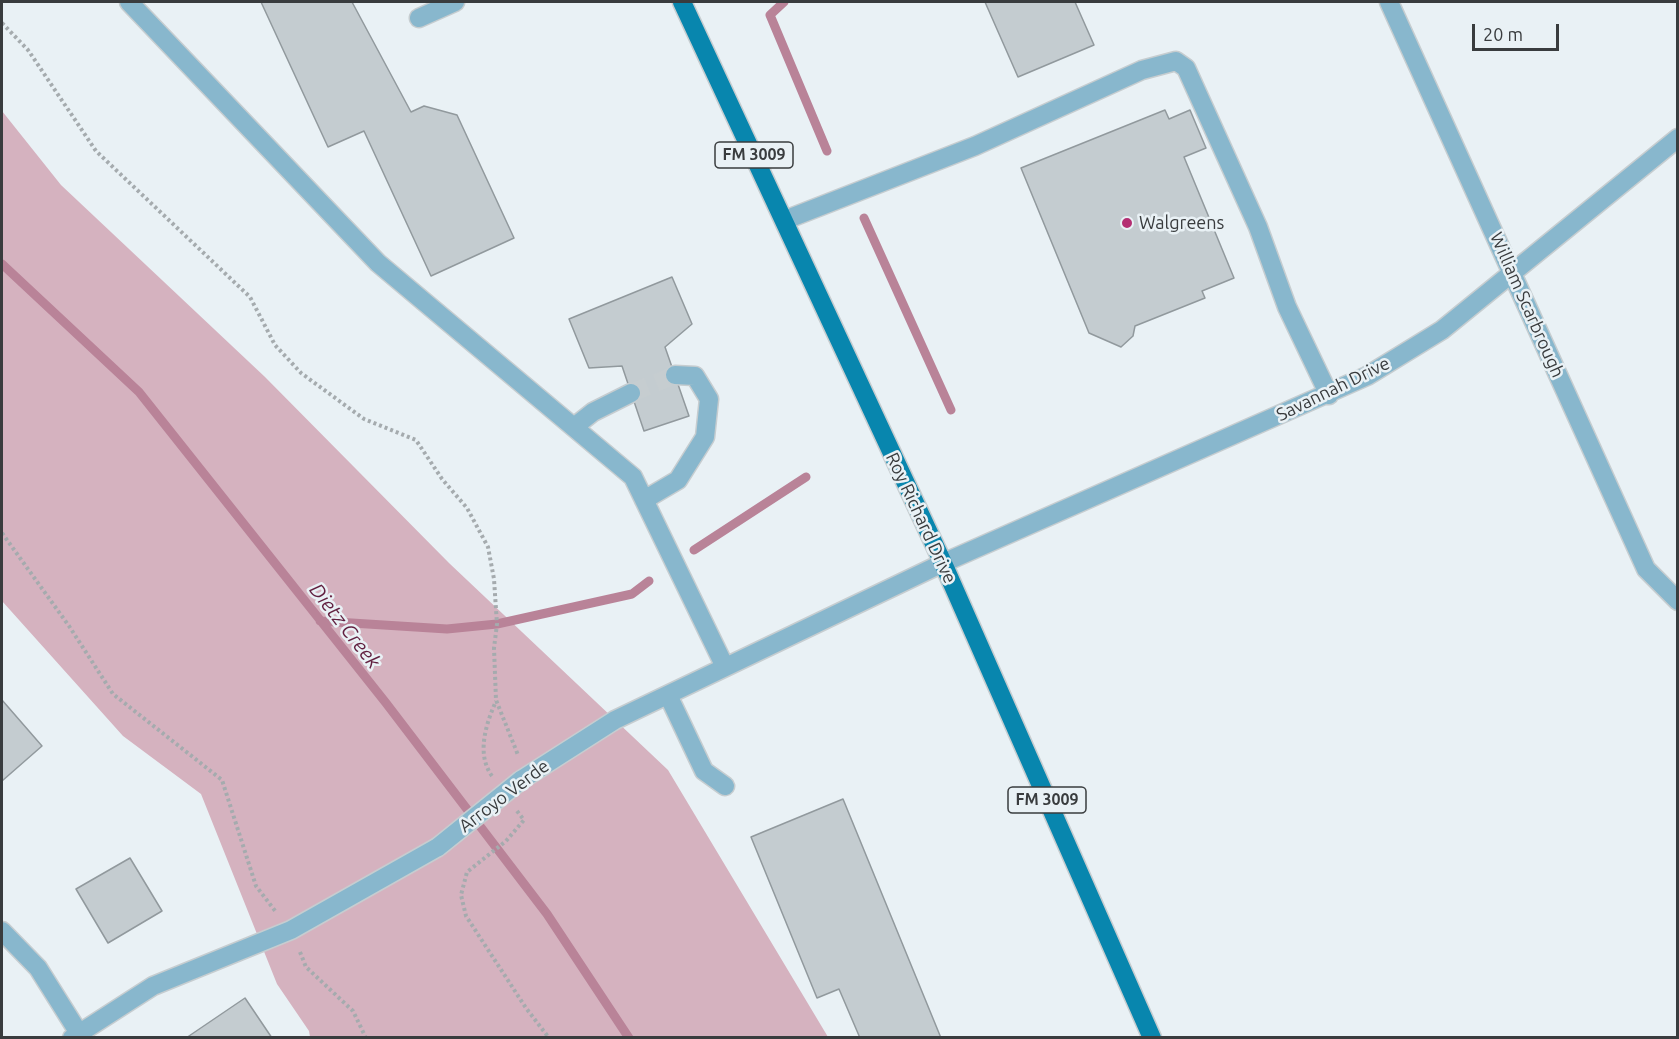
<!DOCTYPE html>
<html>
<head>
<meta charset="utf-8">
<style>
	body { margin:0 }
	#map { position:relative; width:1679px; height:1039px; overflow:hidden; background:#e9f1f5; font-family:Ubuntu,sans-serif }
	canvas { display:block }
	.frame { position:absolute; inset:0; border:3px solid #393c3e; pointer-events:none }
	.scale { position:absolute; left:1472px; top:24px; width:87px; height:27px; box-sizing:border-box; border:3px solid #393c3e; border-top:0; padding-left:8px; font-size:18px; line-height:21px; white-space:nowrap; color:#393c3e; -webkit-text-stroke:4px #e9f1f5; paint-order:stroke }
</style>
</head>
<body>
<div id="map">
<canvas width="1679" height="1039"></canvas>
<div class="frame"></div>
<div class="scale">20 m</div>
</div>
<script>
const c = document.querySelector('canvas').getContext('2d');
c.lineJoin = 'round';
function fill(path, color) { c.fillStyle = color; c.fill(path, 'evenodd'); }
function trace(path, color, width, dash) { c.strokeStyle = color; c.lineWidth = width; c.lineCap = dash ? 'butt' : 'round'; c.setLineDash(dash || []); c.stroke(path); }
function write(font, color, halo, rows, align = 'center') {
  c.font = font + ' Ubuntu,sans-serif'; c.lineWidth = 5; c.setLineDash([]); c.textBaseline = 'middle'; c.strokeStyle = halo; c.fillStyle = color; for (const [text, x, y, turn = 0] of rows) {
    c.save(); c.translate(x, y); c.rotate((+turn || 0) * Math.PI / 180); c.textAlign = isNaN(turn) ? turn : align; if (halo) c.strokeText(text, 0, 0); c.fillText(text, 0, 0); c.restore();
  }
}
const green = new Path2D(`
	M2 111 61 185 265 377 449 563 668 770 828 1037H310L309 1031 277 984 201 794 123 736 2 601Z`);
const stream = new Path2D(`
	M784 2 770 15 827 151
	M864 218 951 410
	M2 264 139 392 386 703 547 914 629 1038
	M694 550 806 477
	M320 621 447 629 497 624 632 594 649 581`);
const building = new Path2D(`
	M261 2H352L411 112 424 106 457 115 514 238 431 276 364 131 328 147Z
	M985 2H1075L1094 45 1018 77Z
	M1165 110 1169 119 1190 110 1206 148 1184 157 1234 278 1202 291 1205 298 1135 326 1133 336 1121 347 1089 333 1021 168Z
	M672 277 692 324 665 347 689 416 644 431 622 366 589 368 569 319Z
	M2 700 42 746 2 781Z
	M843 799 941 1038H860L839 989 817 998 751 837Z
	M130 858 162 911 108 943 76 889Z
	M245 998 272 1038H186Z`);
const minorTunnel = new Path2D(`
	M631 393 675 375`);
const path = new Path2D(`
	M2 23 28 50 96 151 250 297 275 345 301 373 364 419 416 440 442 479 467 508 488 547 494 579 497 624 494 648 496 700 518 755
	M2 533 69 626 113 694 222 780 256 886 276 912
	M492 776C476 754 486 724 496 701
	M517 811 524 820 506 841 467 872 461 895 466 916 526 1008 549 1038
	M300 952 306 967 353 1011 366 1038`);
const minor = new Path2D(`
	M129 2 378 263 633 477 725 667
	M1389 2 1646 569 1678 601
	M419 18 455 2
	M785 220 975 146 1142 70 1176 61 1186 68 1258 227 1287 307 1329 395
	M574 427 593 412 631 393
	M644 500 678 480 705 437 709 399 695 376 675 375
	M668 695 704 771 725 786
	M521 780 615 720 943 563 1367 376 1442 330 1678 138
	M2 931 38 968 82 1038
	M72 1038 153 986 291 930 438 847`);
const major = new Path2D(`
	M682 2 943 563 1152 1038`);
const minorBridge = new Path2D(`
	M438 847 521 780`);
const markers = [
	[1127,223,6,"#b42e72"]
];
const shields = [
	[754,155,78],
	[1047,800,78]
];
const shieldNames = [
	["FM 3009",754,155],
	["FM 3009",1047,800]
];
const poiNames = [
	["Walgreens",1139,223]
];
const streetNames = [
	["William Scarbrough",1527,305,66],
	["Savannah Drive",1333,389,-26],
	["Roy Richard Drive",921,518,65],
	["Arroyo Verde",504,796,-37]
];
const waterNames = [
	["Dietz Creek",345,626,52]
];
fill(green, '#d5b2bf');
trace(stream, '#b98398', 9);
fill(building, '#c4ccd0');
trace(building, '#91999d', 1.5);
trace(minorTunnel, '#c6cdd0', 18, [18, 9]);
trace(minor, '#c6cdd0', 21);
trace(major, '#c6cdd0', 21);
trace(path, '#a5abae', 4, [3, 3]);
trace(minor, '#88b7cd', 18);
trace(major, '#0886ae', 18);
trace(minorBridge, '#c6cdd0', 21, []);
trace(minorBridge, '#88b7cd', 18);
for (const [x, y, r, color] of markers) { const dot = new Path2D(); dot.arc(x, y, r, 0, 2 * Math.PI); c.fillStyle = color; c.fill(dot); trace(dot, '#e9f1f5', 2); }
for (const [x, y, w] of shields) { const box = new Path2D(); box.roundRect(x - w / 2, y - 13, w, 26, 4.5); c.fillStyle = '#e9f1f5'; c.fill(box); trace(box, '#393c3e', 1.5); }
write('bold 16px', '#393c3e', null, shieldNames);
write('18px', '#393c3e', '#e9f1f5', poiNames, 'left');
write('18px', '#393c3e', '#e9f1f5', streetNames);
write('italic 20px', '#611f3f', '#e9f1f5', waterNames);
</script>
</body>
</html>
